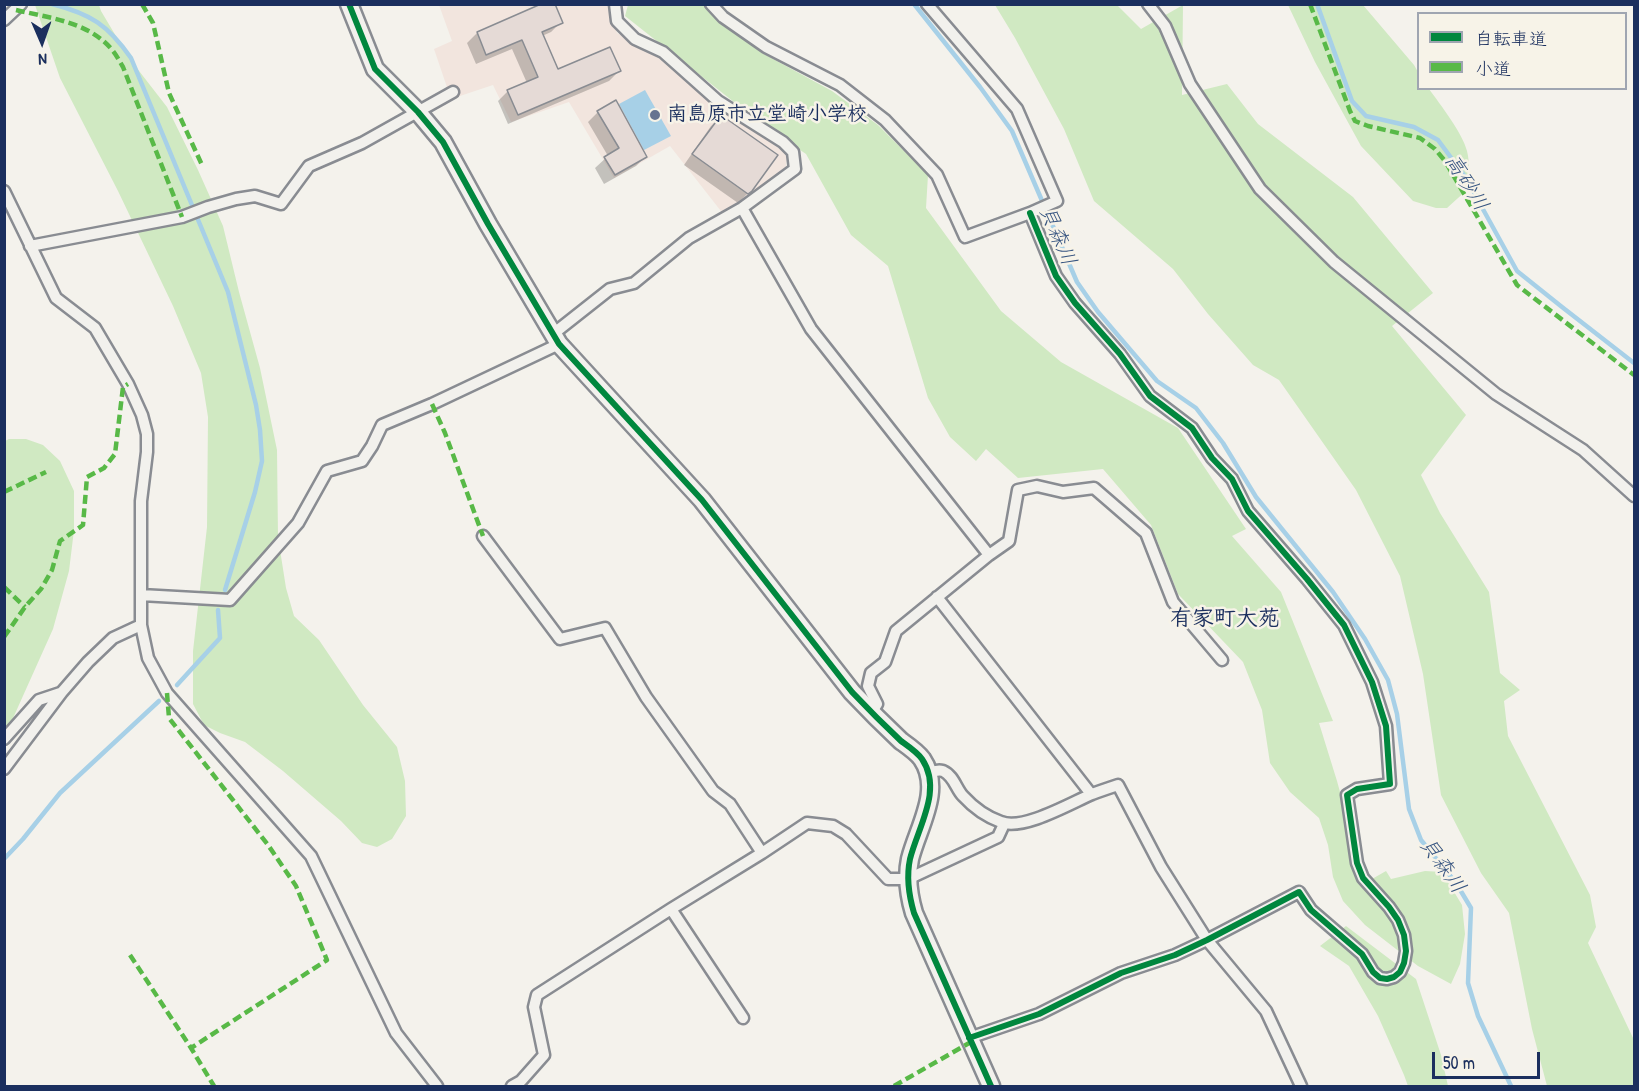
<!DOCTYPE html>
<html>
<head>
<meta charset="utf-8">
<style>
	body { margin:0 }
	#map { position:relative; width:1639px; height:1091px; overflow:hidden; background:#f4f2ec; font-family:"Patrick Hand","Klee One",sans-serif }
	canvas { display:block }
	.frame { position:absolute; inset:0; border:6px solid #1b2f5e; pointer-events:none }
	.legend { position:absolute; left:1417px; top:12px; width:210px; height:78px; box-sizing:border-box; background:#f7f3e8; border:2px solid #9fa5b1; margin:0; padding:8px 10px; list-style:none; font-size:18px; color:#1b2f5e }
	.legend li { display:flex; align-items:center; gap:12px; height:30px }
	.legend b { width:30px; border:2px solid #9fa5b1 }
	.north { position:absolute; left:12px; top:12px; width:60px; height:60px; -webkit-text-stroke:4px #f7f3e8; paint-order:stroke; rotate:178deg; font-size:16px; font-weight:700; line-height:24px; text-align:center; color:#1b2f5e }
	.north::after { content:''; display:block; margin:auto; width:21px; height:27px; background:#1b2f5e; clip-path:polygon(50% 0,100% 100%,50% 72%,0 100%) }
	.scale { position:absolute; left:1432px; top:1052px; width:108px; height:27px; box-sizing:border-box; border:3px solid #1b2f5e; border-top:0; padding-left:8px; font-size:18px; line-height:21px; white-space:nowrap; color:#1b2f5e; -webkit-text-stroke:4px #f7f3e8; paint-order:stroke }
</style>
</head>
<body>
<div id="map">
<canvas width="1639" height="1091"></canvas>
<div class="frame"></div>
<ul class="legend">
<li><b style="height:8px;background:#00873e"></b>自転車道</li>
<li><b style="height:8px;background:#58b947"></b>小道</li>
</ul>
<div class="north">N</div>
<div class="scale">50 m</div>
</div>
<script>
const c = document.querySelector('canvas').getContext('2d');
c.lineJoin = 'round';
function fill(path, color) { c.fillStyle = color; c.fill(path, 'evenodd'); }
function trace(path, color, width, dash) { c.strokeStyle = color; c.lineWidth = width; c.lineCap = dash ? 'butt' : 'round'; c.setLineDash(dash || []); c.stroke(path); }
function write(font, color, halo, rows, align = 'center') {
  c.font = font + ' "Patrick Hand","Klee One",sans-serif'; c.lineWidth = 5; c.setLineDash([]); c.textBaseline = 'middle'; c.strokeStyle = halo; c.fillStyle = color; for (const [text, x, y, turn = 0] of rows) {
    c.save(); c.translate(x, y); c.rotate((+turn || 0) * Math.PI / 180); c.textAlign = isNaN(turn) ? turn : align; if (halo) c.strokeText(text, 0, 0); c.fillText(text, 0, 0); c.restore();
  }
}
const built = new Path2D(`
	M439 5H608L617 33 661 57 723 109 787 154 786 169 724 215 670 146 614 178 569 102 511 122 493 85 451 99 434 49 452 41Z`);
const green = new Path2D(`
	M35 5H99L101 11 129 58 167 107 198 170 223 226 239 292 260 368 277 450 278 537 286 588 294 616 319 640 363 705 397 747 405 781 406 816 392 839 377 847 362 843 341 821 283 771 245 742 220 733 204 725 193 704V651L207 527 208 417 201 373 173 306 118 191 60 78Z
	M628 5H703L720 21 762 53 832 91 878 125 928 175 926 208 1001 311 1061 362 1178 428 1246 529 1232 536 1281 592 1333 721 1319 723 1337 781 1365 883 1386 871 1391 879 1425 871 1442 872 1462 905 1465 934 1460 964 1451 984 1418 966 1365 925 1343 901 1333 877 1328 845 1319 818 1290 792 1270 763 1262 710 1243 662 1178 594 1151 525 1103 469 1018 478 986 449 976 461 950 437 928 398 888 266 851 235 806 154 758 121 625 16Z
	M995 5H1117L1141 29 1183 5 1182 95 1227 84 1258 124 1353 197 1433 293 1392 326 1466 415 1421 475 1440 513 1489 592 1500 673 1520 690 1504 701 1508 736 1590 895 1596 927 1588 943 1634 1040V1086H1547L1532 1029 1509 913 1481 873 1441 795 1423 674 1400 576 1356 490 1279 380 1253 365 1208 314 1173 269 1094 201 1064 129 1015 38Z
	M1288 5H1363L1414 65 1418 72V88L1429 89C1440 104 1463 134 1467 151 1470 163 1469 177 1468 189L1447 208H1436L1413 201 1361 146 1315 62Z
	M9 439H26L43 445 60 461 74 491V530L69 571 53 629 5 736V441Z
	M1346 926 1416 979 1441 1055 1448 1086H1408L1404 1075 1378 1016 1349 966 1320 946Z`);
const water = new Path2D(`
	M645 90 671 136 644 150 619 104Z`);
const shadow = new Path2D(`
	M545 4 561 22 551 32 542 36 557 71H619L609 81 508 124 498 101 508 91 527 83 512 49 476 64 467 43 477 33Z
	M598 112 646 156 636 166 604 184 595 168 608 156 588 122Z
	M721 117 751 190 738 203 684 165 711 126Z`);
const stream = new Path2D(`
	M52 4C91 14 108 25 131 58L228 292 256 405 260 430 262 461 255 492 225 590
	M914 4 980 87 1012 131 1077 282 1098 312 1157 381 1196 408 1223 443 1256 497 1333 592 1365 639 1388 680 1397 714 1409 809 1421 840 1456 883 1471 908 1468 983 1478 1016 1511 1086
	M1317 4 1352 101 1366 116 1414 127 1438 140 1469 182 1479 202 1517 271 1562 307 1634 363
	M177 685 220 638 218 610
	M4 859 23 839 60 793 159 701`);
const building = new Path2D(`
	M541 4H555L563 23 542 32 558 69 610 47 621 71 518 115 507 90 538 77 522 40 486 55 477 32Z
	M616 100 647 157 615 175 604 157 619 148 597 111Z
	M721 115 778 155 752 191 748 194 692 154Z`);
const street = new Path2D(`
	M711 4 723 17 766 47 840 85 885 120 937 175 965 237 1030 213 1057 201 1017 109 927 4
	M1148 4 1165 26 1190 84 1260 189 1334 262 1496 394 1583 450 1634 496
	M4 20 21 4
	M4 191 56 298 95 328 128 384 142 415 147 434V452L141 501V625L148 658 167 693 311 856 396 1033 437 1086
	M742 208 811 329 989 555 896 631 885 662 871 673 868 686 877 704 871 713
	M30 246 182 217 208 207 236 199 255 196 281 204 309 166 362 143 453 92
	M553 334 610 289 634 283 689 238 742 208 795 169 793 152 783 142 718 101 663 52 635 39 617 21 615 4
	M483 536 560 639 605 628 646 697 713 791 730 804 762 853 807 823 833 826 846 834 888 879H908L998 837 1004 824
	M989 555 1009 541 1018 490 1037 486 1063 492 1094 488 1146 533 1173 602 1222 660
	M141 595 230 600 298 523 327 471 362 461 372 446 382 425 432 404 559 344
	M937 597 1091 794
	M4 739 39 700 60 693
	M4 769 62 692 88 662 113 638 141 625
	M930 773C934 771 939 770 943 771 954 776 956 789 963 796 973 807 987 817 1001 822 1023 831 1071 803 1092 794 1100 791 1109 788 1118 785L1161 867 1207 940 1266 1011 1301 1086
	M671 909 743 1018
	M969 1038 1039 1014 1121 973 1175 955 1207 940 1299 892 1311 910 1362 954 1373 972 1380 978 1387 979 1394 977 1400 972 1404 963 1406 951 1404 935 1398 920 1389 907 1363 878 1357 863 1347 795 1357 789 1390 784 1386 726 1372 682 1344 625 1307 579 1248 511 1232 479 1212 458 1192 428 1150 396 1120 354 1075 303 1056 276 1030 213
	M512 1086 521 1081 544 1055 534 1007 537 995 671 909 762 853`);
const secondary = new Path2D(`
	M349 4 375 69 418 112 443 142 488 224 559 344 702 500 852 692C868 709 884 725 901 741 908 746 917 752 922 759 943 790 918 827 910 859 906 878 909 896 914 913L991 1086`);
const quiet = new Path2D(`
	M142 4 153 23 169 93 202 165
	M1310 4 1350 111 1355 121 1368 126 1420 138 1435 149 1445 161 1517 285 1634 375
	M16 10C50 18 90 22 113 51 117 56 120 62 123 67L182 217
	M432 404 445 433 483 536
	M4 492 46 472
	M4 587 25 607
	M4 637 25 607 41 589 52 570 60 541 83 525 87 477 104 468 115 454 123 387 128 384
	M167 693 169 718 268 845 296 886 327 960 191 1048
	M130 955 191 1048 214 1086
	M894 1086 971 1042`);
const cycleway = new Path2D(`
	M349 4 375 69 418 112 443 142 488 224 559 344 702 500 852 692C868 709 884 725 901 741 908 746 917 752 922 759 943 790 918 827 910 859 906 878 909 896 914 913L991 1086
	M969 1038 1039 1014 1121 973 1175 955 1207 940 1299 892 1311 910 1362 954 1373 972 1380 978 1387 979 1394 977 1400 972 1404 963 1406 951 1404 935 1398 920 1389 907 1363 878 1357 863 1347 795 1357 789 1390 784 1386 726 1372 682 1344 625 1307 579 1248 511 1232 479 1212 458 1192 428 1150 396 1120 354 1075 303 1056 276 1030 213`);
const markers = [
	[655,115,6,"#677390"]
];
const poiNames = [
	["南島原市立堂崎小学校",667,115]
];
const waterNames = [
	["高砂川",1466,183,58],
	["貝森川",1057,236,67],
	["貝森川",1442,866,55]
];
const quarterNames = [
	["有家町大苑",1225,619]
];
fill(built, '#f2e5de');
fill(green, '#d0e9c2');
fill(water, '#a7d0e7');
fill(shadow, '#0003');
trace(stream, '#a7d0e7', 4.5);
fill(building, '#e5dad6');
trace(building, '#898c92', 1.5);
trace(street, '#898c92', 15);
trace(secondary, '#898c92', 21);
trace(street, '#f2f1ed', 10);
trace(secondary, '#f2f1ed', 16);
trace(quiet, '#58b947', 4.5, [9, 4.5]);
trace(cycleway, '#00873e', 6);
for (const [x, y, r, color] of markers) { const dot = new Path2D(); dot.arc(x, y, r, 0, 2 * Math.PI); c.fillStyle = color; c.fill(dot); trace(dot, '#f7f3e8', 2); }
write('bold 20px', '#1b2f5e', '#f7f3e8', poiNames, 'left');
write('italic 21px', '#365480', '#f7f3e8', waterNames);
write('bold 22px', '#1b2f5e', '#f7f3e8', quarterNames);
</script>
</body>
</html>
